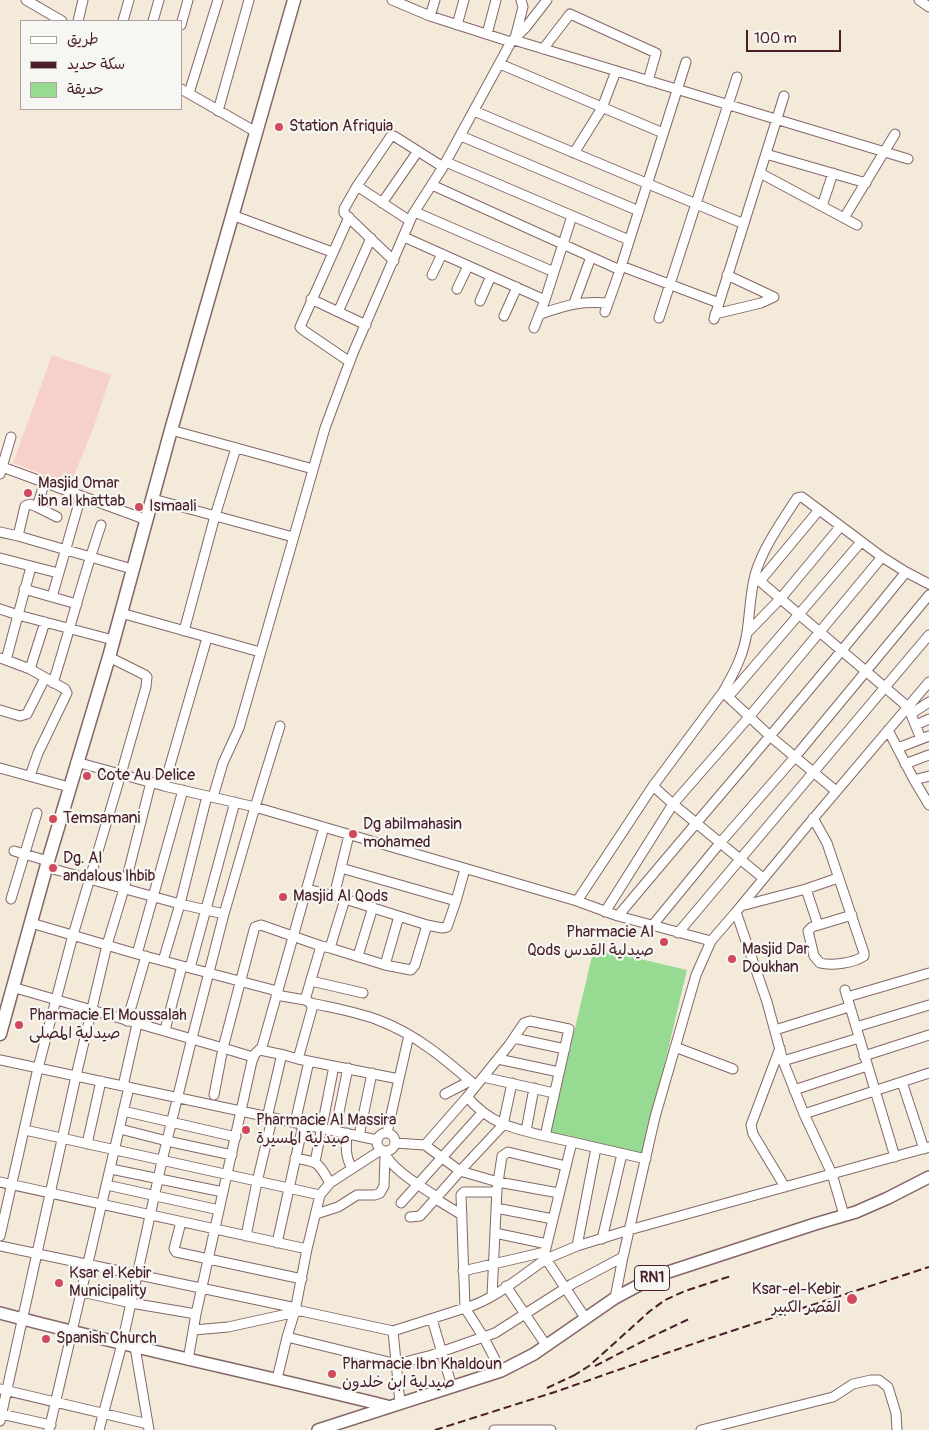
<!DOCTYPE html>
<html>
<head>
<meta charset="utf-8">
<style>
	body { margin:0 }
	#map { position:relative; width:929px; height:1430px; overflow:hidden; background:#f3eada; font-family:Pangolin,"Playpen Sans Arabic",sans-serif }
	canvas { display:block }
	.legend { position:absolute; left:20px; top:20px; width:162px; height:90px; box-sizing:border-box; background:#f6f6f2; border:1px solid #b1a0a2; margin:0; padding:6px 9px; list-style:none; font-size:15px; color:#4a1f2b }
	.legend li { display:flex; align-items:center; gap:10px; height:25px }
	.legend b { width:25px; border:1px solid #b1a0a2 }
	.scale { position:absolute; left:746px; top:30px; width:95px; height:22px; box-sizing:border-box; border:2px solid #4a1f2b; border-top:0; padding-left:6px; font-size:15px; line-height:18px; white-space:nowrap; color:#4a1f2b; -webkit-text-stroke:4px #f6f6f2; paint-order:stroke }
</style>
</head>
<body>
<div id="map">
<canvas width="929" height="1430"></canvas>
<ul class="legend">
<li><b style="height:6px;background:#fff"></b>طريق</li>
<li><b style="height:6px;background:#4a1f2b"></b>سكة حديد</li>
<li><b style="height:14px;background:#97db92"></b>حديقة</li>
</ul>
<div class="scale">100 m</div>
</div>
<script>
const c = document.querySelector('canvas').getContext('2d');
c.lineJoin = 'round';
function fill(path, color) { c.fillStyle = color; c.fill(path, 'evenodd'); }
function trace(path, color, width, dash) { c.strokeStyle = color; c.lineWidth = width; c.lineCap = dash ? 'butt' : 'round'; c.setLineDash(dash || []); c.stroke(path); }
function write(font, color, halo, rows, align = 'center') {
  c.font = font + ' Pangolin,"Playpen Sans Arabic",sans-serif'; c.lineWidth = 4.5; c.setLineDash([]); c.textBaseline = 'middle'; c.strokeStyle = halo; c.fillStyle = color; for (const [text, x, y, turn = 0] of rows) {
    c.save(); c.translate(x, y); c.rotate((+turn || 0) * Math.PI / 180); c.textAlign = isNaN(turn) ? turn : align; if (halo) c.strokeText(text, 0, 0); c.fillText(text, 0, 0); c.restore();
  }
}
const built = new Path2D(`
	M52 355 111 375 93 429 70 485 13 463Z`);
const green = new Path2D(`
	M594 948 687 970 643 1155 550 1133Z`);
const minor = new Path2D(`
	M26 0 62 21
	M392 0 430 16
	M435 0 430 16 511 42
	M919 0 929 7
	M78 21 83 0
	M123 21 129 0
	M153 21 159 0
	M181 25 188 0
	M457 25 464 0
	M487 34 496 0
	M515 38 523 7 521 0
	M514 40 908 159
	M543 49 570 14 656 53 648 81
	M500 64 663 133
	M181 89 256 132
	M189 93 218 0
	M218 111 249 0
	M474 111 744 224
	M461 136 639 211
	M574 153 602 108 616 71
	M766 154 866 183
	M446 162 629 240
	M760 173 844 218
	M432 185 620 270 686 62
	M357 186 410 221
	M382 203 418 151
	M822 206 833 173
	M415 212 554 272
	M232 215 332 252
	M349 217 300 327 303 330 350 362
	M857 225 844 218 895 134
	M404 237 545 300 534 328
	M394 261 344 213V209L357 186 391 136H394L443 167
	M621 266 719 303
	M432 275 442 254
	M457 289 468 266
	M311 299 366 325
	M545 300 572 216
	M480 301 491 276
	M574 303 591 257
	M338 312 371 238
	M605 312 620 270
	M540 314C568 305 578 301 608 303
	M715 314 761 303 774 297 727 275
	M504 316 517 287
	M659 318 737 77
	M714 319 784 96
	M171 430 313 469
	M0 466 2 467 11 437
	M0 474 2 467 5 468 147 520
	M44 484 37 507 57 517
	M153 499 293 537
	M0 532 18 536 25 506 30 504 37 507
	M18 536 132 569
	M0 558 58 573
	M755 577 908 707 921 739
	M760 581 819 510
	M24 589 52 597 81 496
	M52 597 77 604
	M0 609 18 615 31 567
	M121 613 260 652
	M184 631 215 516 236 448
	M747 633 781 598 840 527
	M0 658 6 660 18 615 113 640
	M6 660 30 669 45 622
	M53 683C70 630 83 577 101 525
	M725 694 771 737 836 791
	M728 697 861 542
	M0 710 20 716 27 714 45 678
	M911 714 929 702
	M916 725 929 719
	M888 730 914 780 929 805
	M898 748 929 736
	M76 762 164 786 255 807 280 726
	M905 764 929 755
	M0 768 69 787
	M30 776 38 753 67 693 65 689 30 669
	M914 780 929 776
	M164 786 207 638
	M653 786 673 804 763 878
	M213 797 223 763 239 728 325 428 353 353 413 214 443 167 511 42 526 27 547 0
	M813 818 827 843 864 953V956C854 963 832 966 820 963L814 956 808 931 812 927 852 915
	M14 851 48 861
	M46 867 180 904 224 914
	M341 868 456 901 465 869
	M307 889 334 896 349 835
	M806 889 818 925
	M11 899 37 813
	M577 901 653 786 723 692C734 673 744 654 747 632 750 613 750 594 755 575 762 549 782 521 797 498L802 497 882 557 906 572
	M741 906 806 889 838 878
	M605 912 673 804 749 717 882 557
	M736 912 807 826 929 682
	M618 916C714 801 812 689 906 572L929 584
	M31 923 137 954 277 991
	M427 925 442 928 447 927 456 901
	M652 926 720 843 795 757 929 595
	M678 933 929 635
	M321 946 330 948 345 899 427 925 415 965 411 970 385 965 399 916
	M330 948 385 965
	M137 954 183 790
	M358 956 373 907
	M163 961 180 904 207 796
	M190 968 235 802
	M311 981 363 993
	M12 987 223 1048 254 930 255 927 261 925 321 946 305 1000
	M845 990 895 1157
	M276 995 305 1000 311 1003 312 1009 298 1059 399 1079 387 1133
	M847 997 929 973
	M311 1003C333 1008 357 1012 378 1020 416 1034 446 1060 476 1086
	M127 1021 146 956
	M856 1027 929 1005
	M165 1030 182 966
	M775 1030 849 1007
	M514 1038 565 1049
	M675 1047 733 1069
	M780 1048 751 1125 753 1134 785 1187
	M260 1050 284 1055
	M864 1056 929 1035
	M498 1059 559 1072
	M0 1060 377 1140
	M783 1061 859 1038
	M483 1077 554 1093
	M399 1079 409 1035
	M902 1082 924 1149
	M512 1083 503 1125 460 1171 498 1182 559 1193
	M123 1086 137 1024
	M794 1090 867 1066
	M445 1094 470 1081
	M214 1095 223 1048 253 1057
	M123 1111 236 1137
	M804 1114 929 1073
	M267 1118 281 1058 284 1055 298 1059
	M295 1123 309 1061
	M120 1129 167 1141 232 1155
	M25 1130 320 1195
	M335 1131 348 1068
	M526 1131 534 1088
	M377 1142a9 9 0 1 1 18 0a9 9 0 1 1-18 0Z
	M347 1133C346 1146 345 1157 352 1168
	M359 1136 372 1073
	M572 1142 646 1159
	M395 1143 425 1145 460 1171 437 1197 439 1201 462 1215
	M87 1144 101 1081
	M425 1145 467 1097
	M384 1151C389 1168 422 1187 437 1197L420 1216 410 1217
	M295 1158C320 1162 318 1163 330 1183
	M315 1162 334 1066
	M111 1169 223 1192
	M0 1182 307 1249
	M107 1185 219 1210
	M497 1192H464L461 1195 465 1308C494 1300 521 1276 546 1259L586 1319
	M401 1203 482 1113
	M496 1208 553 1219
	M316 1214 338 1207 357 1195H375L380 1193 384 1186 385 1156
	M181 1222 174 1249 176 1252 302 1279
	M495 1233 547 1244
	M0 1236 38 1068 73 935 121 774 146 687 147 677 145 675 109 657
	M246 1236 257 1182 272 1119
	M602 1239 622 1154
	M277 1243 303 1125
	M0 1246 296 1308
	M577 1246 596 1148
	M545 1252 546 1259 577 1246 629 1230 929 1147
	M463 1271 545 1252 572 1142 545 1136 569 1029 530 1021 524 1023 509 1045 467 1097C491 1124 511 1128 545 1136
	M506 1286 546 1345
	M82 1292 131 1303 196 1314
	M492 1296 497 1189 502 1156 508 1152 566 1166
	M615 1298 623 1257 655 1117 696 975 711 941 736 912 767 1002 783 1061 804 1114 832 1174 844 1215
	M432 1319 452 1387
	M194 1330 228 1327 301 1311 393 1331
	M287 1337 397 1364 432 1355 495 1333 572 1284 623 1257
	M135 1347 149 1430
	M188 1360 196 1314 252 1061 255 1054 262 1047 324 827
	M277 1379 287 1337 295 1311 307 1249 320 1195 330 1183 381 1150
	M0 1389 148 1424
	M400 1403 393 1331 465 1308 484 1338 501 1371
	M1 1414 51 1425
	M0 1421 76 1076 107 945 124 889 151 782
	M49 1430 129 1087
	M99 1430 122 1344 162 1161 192 1038 224 914 255 807 577 901 618 916 711 941
	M494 1430H551
	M701 1430 833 1397 853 1384 871 1380H879L888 1387 896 1413 897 1430`);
const major = new Path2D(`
	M0 1313C128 1347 258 1374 387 1406
	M318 1430 501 1371 534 1354 615 1298 656 1276 815 1224 856 1212 888 1198 929 1177`);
const highway = new Path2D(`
	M0 1034 48 861 109 657 171 430 294 0`);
const rail = new Path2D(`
	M595 1366 653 1336 689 1319
	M573 1376 589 1366 650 1311 665 1300 685 1291 731 1276
	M547 1388 579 1373
	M435 1430 555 1392 707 1339 929 1267`);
const markers = [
	[279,127,5,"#d1495b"],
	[28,493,5,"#d1495b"],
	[139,507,5,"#d1495b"],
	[87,776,5,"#d1495b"],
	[53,819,5,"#d1495b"],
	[353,834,5,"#d1495b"],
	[53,868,5,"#d1495b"],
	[283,897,5,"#d1495b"],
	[664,942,5,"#d1495b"],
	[732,959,5,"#d1495b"],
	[19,1025,5,"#d1495b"],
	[246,1130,5,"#d1495b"],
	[59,1283,5,"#d1495b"],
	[852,1299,6,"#d1495b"],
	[46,1339,5,"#d1495b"],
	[332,1374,5,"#d1495b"]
];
const shields = [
	[652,1278,35]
];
const shieldNames = [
	["RN1",652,1278]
];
const poiNames = [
	["Station Afriquia",289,127],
	["Masjid Omar",38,484],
	["ibn al khattab",38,502],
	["Ismaali",149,507],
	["Cote Au Delice",97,776],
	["Temsamani",63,819],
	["Dg abilmahasin",363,825],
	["mohamed",363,843],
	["Dg. Al",63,859],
	["andalous lhbib",63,877],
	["Masjid Al Qods",293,897],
	["Pharmacie Al",654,933,"right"],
	["Qods صيدلية القدس",654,951,"right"],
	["Masjid Dar",742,950],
	["Doukhan",742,968],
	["Pharmacie El Moussalah",29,1016],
	["صيدلية المصلى",29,1034],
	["Pharmacie Al Massira",256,1121],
	["صيدلية المسيرة",256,1139],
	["Ksar el Kebir",69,1274],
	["Municipality",69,1292],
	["Ksar-el-Kebir",841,1290,"right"],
	["القصر الكبير",841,1308,"right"],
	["Spanish Church",56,1339],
	["Pharmacie Ibn Khaldoun",342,1365],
	["صيدلية ابن خلدون",342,1383]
];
fill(built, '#f7d0ca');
fill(green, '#97db92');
trace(minor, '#856668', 11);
trace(major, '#856668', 14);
trace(highway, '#856668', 15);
trace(minor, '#fff', 9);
trace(major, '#fff', 11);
trace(highway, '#fff', 12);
trace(rail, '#4a1f2b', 2, [8, 4]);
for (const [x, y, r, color] of markers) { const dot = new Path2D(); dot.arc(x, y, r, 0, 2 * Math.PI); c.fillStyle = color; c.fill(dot); trace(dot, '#f6f6f2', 2); }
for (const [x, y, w] of shields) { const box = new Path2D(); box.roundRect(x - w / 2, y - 12.5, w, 25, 4); c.fillStyle = '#f6f6f2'; c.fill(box); trace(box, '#4a1f2b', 1); }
write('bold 15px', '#4a1f2b', null, shieldNames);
write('16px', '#4a1f2b', '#f6f6f2', poiNames, 'left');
</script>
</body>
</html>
